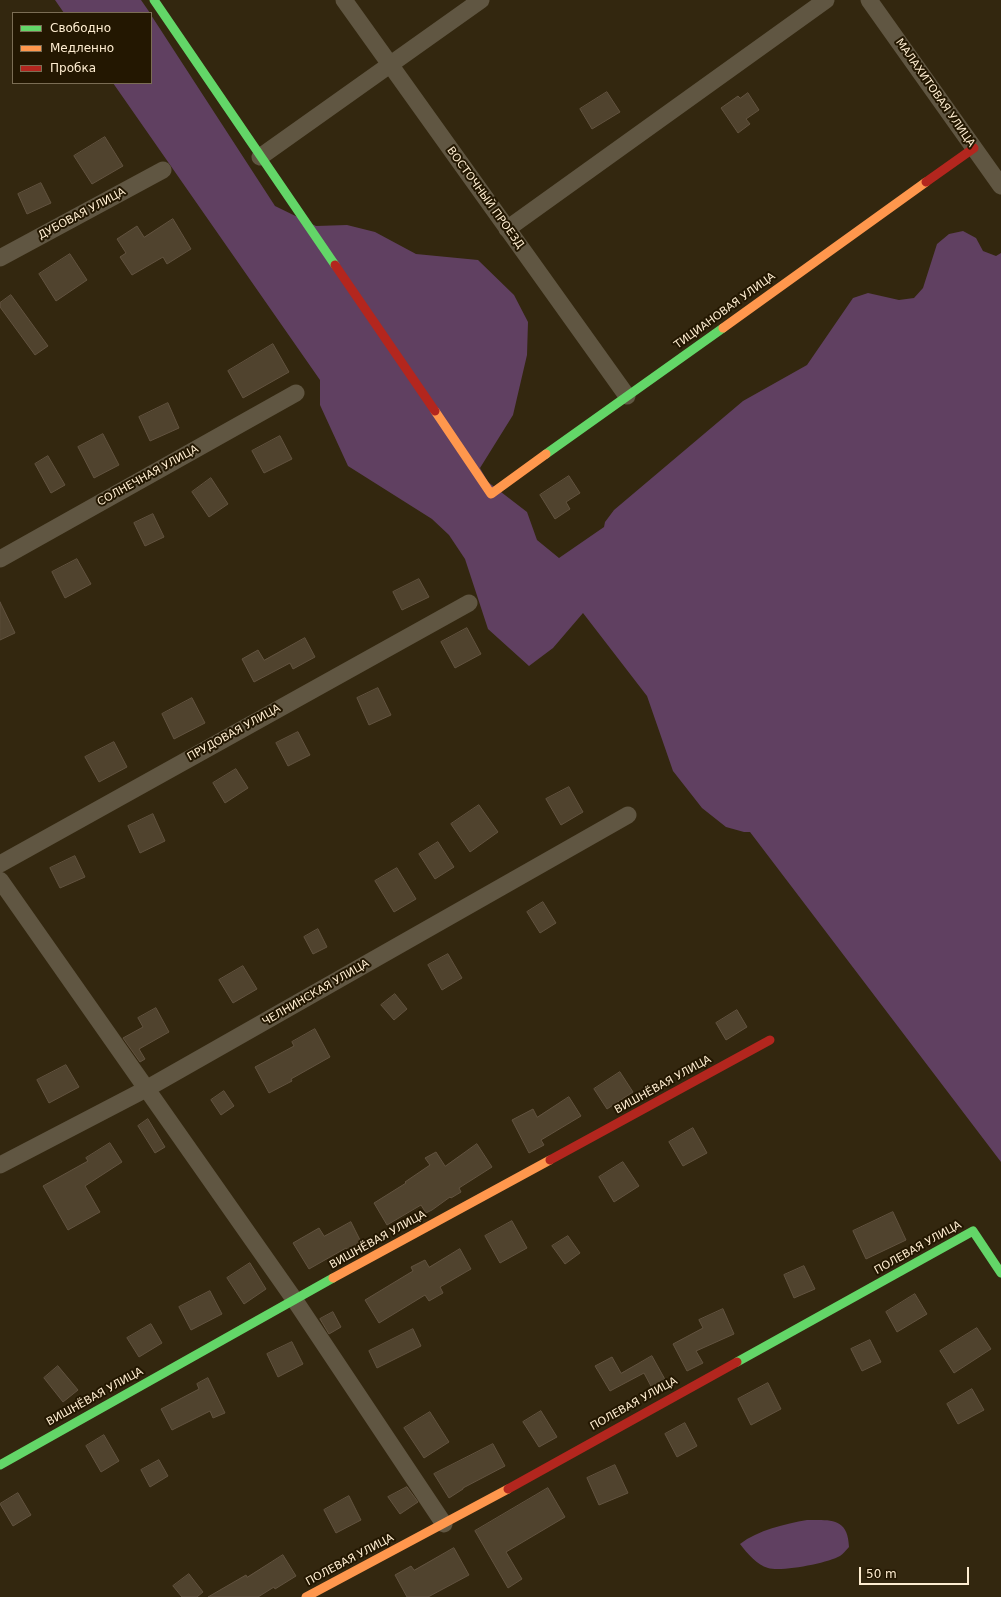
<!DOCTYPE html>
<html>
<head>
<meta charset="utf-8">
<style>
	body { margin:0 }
	#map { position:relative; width:1001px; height:1597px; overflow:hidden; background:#33270f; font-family:"DejaVu Sans",sans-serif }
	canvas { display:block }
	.legend { position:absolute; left:12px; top:12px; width:140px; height:72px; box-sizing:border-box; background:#231701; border:1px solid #7b6d54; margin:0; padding:5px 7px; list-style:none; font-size:12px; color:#feedd1 }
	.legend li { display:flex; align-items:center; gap:8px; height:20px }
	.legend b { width:20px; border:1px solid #7b6d54 }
	.scale { position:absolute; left:859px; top:1567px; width:110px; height:18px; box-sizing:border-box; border:2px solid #feedd1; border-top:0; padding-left:5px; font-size:12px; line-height:14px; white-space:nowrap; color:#feedd1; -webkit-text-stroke:3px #231701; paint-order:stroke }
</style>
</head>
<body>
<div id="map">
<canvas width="1001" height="1597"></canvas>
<ul class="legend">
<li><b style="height:5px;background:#63d668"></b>Свободно</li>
<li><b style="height:5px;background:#ff974d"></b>Медленно</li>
<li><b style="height:5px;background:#b3261e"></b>Пробка</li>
</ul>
<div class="scale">50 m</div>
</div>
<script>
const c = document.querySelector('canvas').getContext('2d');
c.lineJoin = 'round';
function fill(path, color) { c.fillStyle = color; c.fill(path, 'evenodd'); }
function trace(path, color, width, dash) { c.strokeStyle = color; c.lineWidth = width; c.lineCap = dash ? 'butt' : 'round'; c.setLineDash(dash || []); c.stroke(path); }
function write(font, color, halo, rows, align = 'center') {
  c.font = font + ' "DejaVu Sans",sans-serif'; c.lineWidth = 4; c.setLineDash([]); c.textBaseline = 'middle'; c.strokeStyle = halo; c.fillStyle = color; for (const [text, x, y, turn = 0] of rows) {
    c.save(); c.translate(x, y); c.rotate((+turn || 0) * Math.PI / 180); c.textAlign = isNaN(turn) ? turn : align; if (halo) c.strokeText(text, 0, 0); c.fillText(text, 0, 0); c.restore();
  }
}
const green = new Path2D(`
	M55 0H141L150 13H64Z
	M151 15 275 206 316 226 347 225 375 232 416 254 478 260 514 295 528 322 527 355 513 415 480 468 488 482 527 512 537 540 559 558 604 527 605 522 614 510 743 401 807 365 853 298 868 293 899 300 914 298 923 288 937 244 949 234 963 231 976 238 983 251 996 256 1001 253V1162L750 832H744L726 827 702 808 673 771 647 696 583 613 553 648 529 666 488 629 465 559 449 535 432 519 348 466 320 405V380L113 83H151Z
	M807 1520C830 1520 848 1517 849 1547 846 1550 843 1554 840 1556 828 1563 782 1572 768 1568 757 1565 747 1553 740 1544 758 1530 785 1524 807 1520Z`);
const building = new Path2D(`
	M607 92 620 112 592 129 580 109Z
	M748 93 759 110 746 119 750 124 738 133 721 108 738 96 740 98Z
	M105 137 123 166 92 184 74 156Z
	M41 183 51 203 27 214 18 194Z
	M173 219 191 249 167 264 163 257 132 275 120 257 126 253 117 239 137 226 144 237Z
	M70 254 87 280 56 301 39 274Z
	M11 295 48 346 35 355 0 307V303Z
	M273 344 289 372 243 398 228 371Z
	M168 403 179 428 150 441 139 417Z
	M103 434 119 465 94 478 78 447Z
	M280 436 292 459 264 473 252 451Z
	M48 456 65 485 51 493 35 464Z
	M569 476 580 493 566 502 570 509 555 519 540 495Z
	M211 478 228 504 209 517 192 492Z
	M153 514 164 537 145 546 134 523Z
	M77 559 91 584 65 598 52 572Z
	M419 579 429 597 402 610 393 592Z
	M0 602 15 633 0 640Z
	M467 628 481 654 455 668 441 642Z
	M305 638 315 657 293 669 290 663 254 682 242 659 258 650 264 660Z
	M378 688 391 715 369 725 357 698Z
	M192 698 205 723 174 739 162 714Z
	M298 732 310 755 288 766 276 743Z
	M114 742 127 767 99 782 85 757Z
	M236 769 248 788 225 803 213 783Z
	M569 787 583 812 561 825 546 799Z
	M479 805 498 832 470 852 451 824Z
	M153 814 165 841 140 853 128 826Z
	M438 842 454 867 435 879 419 854Z
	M75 856 85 877 60 888 50 868Z
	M397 868 416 899 394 912 375 881Z
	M543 902 556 923 540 933 527 912Z
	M318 929 327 947 313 954 304 937Z
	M448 954 462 978 442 990 428 965Z
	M243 966 257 989 233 1003 219 980Z
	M395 994 407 1009 394 1020 381 1005Z
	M156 1008 169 1032 139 1049 145 1059 140 1062 123 1038 143 1027 138 1018Z
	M737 1010 747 1027 726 1040 716 1023Z
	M315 1029 330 1057 291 1079 292 1081 269 1093 255 1067 294 1046 292 1042Z
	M66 1065 79 1087 49 1103 37 1080Z
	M620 1072 633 1092 607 1109 594 1089Z
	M224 1091 234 1106 221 1115 211 1100Z
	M569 1097 581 1116 541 1140 544 1145 529 1153 512 1120 533 1109 537 1117Z
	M148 1119 165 1147 155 1153 138 1126Z
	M693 1128 707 1153 683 1166 669 1142Z
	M110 1143 122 1162 85 1186 100 1212 68 1230 43 1186 88 1161 86 1158Z
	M477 1144 492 1167 459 1188 461 1192 451 1198 450 1197 432 1210 426 1213 421 1205 387 1225 374 1203 406 1183 405 1182 430 1165 425 1158 436 1152 445 1166Z
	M623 1162 639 1186 614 1202 599 1177Z
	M893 1212 906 1240 866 1259 853 1231Z
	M512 1221 527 1248 500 1263 485 1236Z
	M351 1222 363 1246 349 1254 346 1248 309 1269 293 1243 319 1228 324 1236Z
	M568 1236 580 1253 565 1264 552 1246Z
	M460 1249 471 1269 440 1287 443 1293 429 1301 425 1295 379 1323 365 1300 413 1271 411 1267 425 1260 429 1267Z
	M250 1263 266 1289 244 1304 227 1278Z
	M804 1266 815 1289 794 1298 784 1275Z
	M210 1291 222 1314 191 1330 179 1307Z
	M915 1294 927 1314 897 1332 886 1312Z
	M723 1309 734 1334 696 1351 703 1363 687 1371 673 1344 703 1328 699 1320Z
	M333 1312 341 1327 329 1334 320 1319Z
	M151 1324 162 1343 139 1357 127 1338Z
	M977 1328 991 1349 954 1373 940 1351Z
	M413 1329 421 1346 377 1368 369 1351Z
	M870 1340 881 1362 862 1371 851 1349Z
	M292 1342 303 1364 278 1377 267 1354Z
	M652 1356 667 1383 653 1390 644 1373 610 1391 595 1366 612 1357 621 1373Z
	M58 1366 78 1390 63 1402 44 1378Z
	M208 1378 225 1413 213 1418 210 1411 172 1430 161 1409 199 1389 197 1384Z
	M768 1383 781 1409 751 1425 738 1399Z
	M972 1389 984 1410 958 1424 947 1404Z
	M541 1411 557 1437 539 1447 523 1422Z
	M430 1412 449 1442 424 1458 404 1428Z
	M685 1423 697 1446 677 1457 665 1434Z
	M104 1435 119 1461 101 1472 86 1446Z
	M493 1444 505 1466 463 1488V1489L449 1498 434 1474Z
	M159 1460 168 1476 150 1487 141 1470Z
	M615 1465 628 1493 599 1505 587 1478Z
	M407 1487 418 1502 400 1514 388 1497Z
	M548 1488 565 1517 506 1552 522 1579 508 1588 475 1531Z
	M18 1493 31 1515 13 1526 0 1504Z
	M349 1496 361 1520 336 1533 324 1510Z
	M454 1548 469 1575 428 1597H407L395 1575 411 1566 414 1570Z
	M283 1555 296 1576 275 1589 274 1587 258 1597H208L246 1575 247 1577Z
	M189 1574 203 1592 197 1597H182L173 1586Z`);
const street = new Path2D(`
	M344 0 627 396
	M869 0 1001 186
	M260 157 481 0
	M507 229 826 0
	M0 258 163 170
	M0 559 296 393
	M0 864 469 603
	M0 880 294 1299 444 1524
	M0 1165 146 1089 628 815`);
const fast = new Path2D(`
	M154 0 335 265
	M546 454 723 328
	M737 1362 973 1231 1001 1273
	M0 1465 333 1278`);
const slow = new Path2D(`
	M723 328 926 182
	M435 411 491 494 546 454
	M333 1278 550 1160
	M306 1597 508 1489`);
const jam = new Path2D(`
	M926 182 974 148
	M335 265 435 411
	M550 1160 770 1040
	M508 1489 737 1362`);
const streetNames = [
	["МАЛАХИТОВАЯ УЛИЦА",935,93,55],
	["ВОСТОЧНЫЙ ПРОЕЗД",485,198,54],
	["ДУБОВАЯ УЛИЦА",82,214,-28],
	["ТИЦИАНОВАЯ УЛИЦА",725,311,-36],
	["СОЛНЕЧНАЯ УЛИЦА",148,476,-29],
	["ПРУДОВАЯ УЛИЦА",234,733,-29],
	["ЧЕЛНИНСКАЯ УЛИЦА",316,993,-30],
	["ВИШНЁВАЯ УЛИЦА",663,1085,-29],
	["ВИШНЁВАЯ УЛИЦА",378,1240,-29],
	["ПОЛЕВАЯ УЛИЦА",918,1248,-29],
	["ВИШНЁВАЯ УЛИЦА",95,1397,-29],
	["ПОЛЕВАЯ УЛИЦА",634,1404,-29],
	["ПОЛЕВАЯ УЛИЦА",350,1560,-28]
];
fill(green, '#604061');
fill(building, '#50432e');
trace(building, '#625340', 1);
trace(street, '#605642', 17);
trace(fast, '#63d668', 9);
trace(slow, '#ff974d', 9);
trace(jam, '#b3261e', 9);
write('11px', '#feedd1', '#231701', streetNames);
</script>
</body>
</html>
